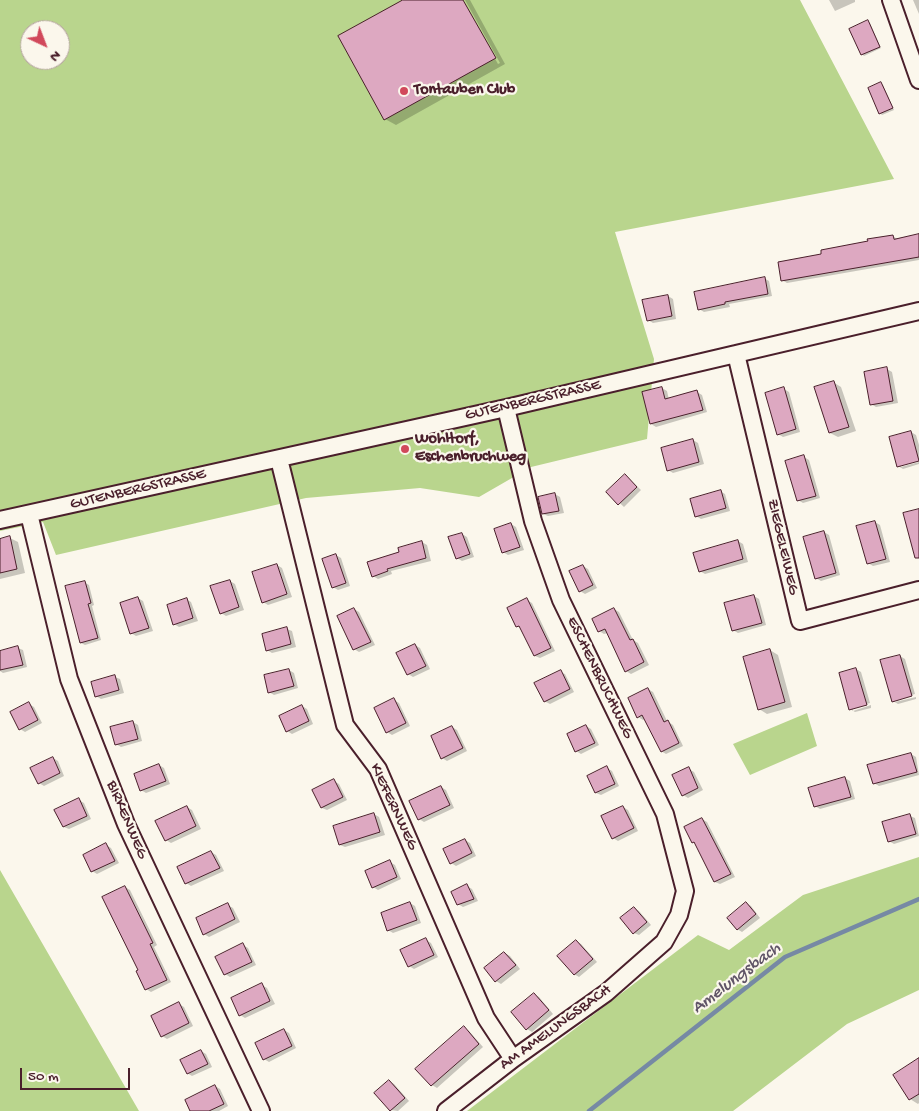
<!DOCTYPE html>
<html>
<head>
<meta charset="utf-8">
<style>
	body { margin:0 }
	#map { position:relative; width:919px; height:1111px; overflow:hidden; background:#fbf7ec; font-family:"Gochi Hand",sans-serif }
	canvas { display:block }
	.north { position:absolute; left:20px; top:20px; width:50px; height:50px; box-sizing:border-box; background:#fbf7ec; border:1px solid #b4a19f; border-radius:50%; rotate:137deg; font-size:14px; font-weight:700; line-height:20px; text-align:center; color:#4a1f2b }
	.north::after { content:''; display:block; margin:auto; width:18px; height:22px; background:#d1495b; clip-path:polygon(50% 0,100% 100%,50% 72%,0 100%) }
	.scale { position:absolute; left:20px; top:1068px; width:110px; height:22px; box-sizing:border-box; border:2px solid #4a1f2b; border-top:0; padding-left:6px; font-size:15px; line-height:18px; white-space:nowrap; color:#4a1f2b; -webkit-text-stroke:4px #fbf7ec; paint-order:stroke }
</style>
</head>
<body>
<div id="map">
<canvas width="919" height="1111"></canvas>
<div class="north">N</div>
<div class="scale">50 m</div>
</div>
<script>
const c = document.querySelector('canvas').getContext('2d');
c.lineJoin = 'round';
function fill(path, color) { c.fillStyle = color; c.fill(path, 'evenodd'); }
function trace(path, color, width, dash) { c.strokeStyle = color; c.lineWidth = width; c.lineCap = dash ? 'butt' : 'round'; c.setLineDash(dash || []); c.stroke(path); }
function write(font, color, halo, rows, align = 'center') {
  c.font = font + ' "Gochi Hand",sans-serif'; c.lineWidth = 4.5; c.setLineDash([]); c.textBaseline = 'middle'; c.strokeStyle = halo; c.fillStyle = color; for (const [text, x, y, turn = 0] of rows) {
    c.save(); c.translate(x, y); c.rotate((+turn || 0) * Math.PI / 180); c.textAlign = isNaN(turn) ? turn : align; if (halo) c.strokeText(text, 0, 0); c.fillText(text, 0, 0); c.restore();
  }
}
const green = new Path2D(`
	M0 0H800L894 179 615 232 654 359 647 439 531 467 479 497 420 488 306 498 56 555 43 522 0 531ZM30 30H60V60H30Z
	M807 713 817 746 750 775 733 744Z
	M919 857V990L847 1024 733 1111H467L698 935 729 950 803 895Z
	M0 870 139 1111H0Z`);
const shadow = new Path2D(`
	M406 0H462L498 64 500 63 465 0H470L505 64 396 125 385 119Z
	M829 0H855V2L835 11Z
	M913 0H919V14Z
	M868 22 870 23 881 48 864 56 862 54Z
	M881 84 883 85 894 110 882 115 880 113 870 89Z
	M919 235V260L787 283 782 280 823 255 893 236 897 239Z
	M764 278 769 281 772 296 729 304 730 307 704 312 699 309Z
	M668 296 673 299 676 319 653 323 648 320Z
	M887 369 892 372 898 403 876 407 871 404Z
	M833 382 841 387 856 431 838 437 830 433Z
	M662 388 667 391 669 400 697 392 702 395 707 412 656 427 651 424Z
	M784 389 789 392 800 432 783 437 778 434Z
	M911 432 916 435 919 445V459L901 464V467L919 462V464L903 469 898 466Z
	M693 440 698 443 704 464 673 473 668 470Z
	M804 457 809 460 820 498 803 503 798 500Z
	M625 475 641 490 624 507 608 492Z
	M720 491 725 494 730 511 701 519 696 516Z
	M555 494 560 497 564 513 548 516 543 514Z
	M875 522 880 525 890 562 873 566 868 563Z
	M511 524 516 527 524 550 508 555 503 552Z
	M824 532 829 535 840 575 821 581 816 578Z
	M462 534 467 537 474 557 462 561 457 558Z
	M10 538 18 542 25 573 0 579V540Z
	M738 541 743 544 748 562 705 574 700 571Z
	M422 542 427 545 431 561 391 571 392 574 378 579 373 576 400 553Z
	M336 555 341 558 350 586 338 590 333 587Z
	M277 565 282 568 292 597 268 605 263 602Z
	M583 566 588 569 597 588 585 594 580 591Z
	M230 581 235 584 244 610 226 616 221 613Z
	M84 582 89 585 94 605 92 606 101 640 85 645 81 643Z
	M754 596 759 599 766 625 738 633 733 630Z
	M138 598 143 601 153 631 136 636 131 633Z
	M186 599 191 602 198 621 179 627 174 624Z
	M527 600 532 603 555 651 540 658 535 656 522 629 517 626Z
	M354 609 359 612 375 645 359 652 354 649Z
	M614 609 619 612 633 640 638 643 649 665 631 674 626 671 608 633 604 634 599 631Z
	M287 629 292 631 296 647 272 653 267 650Z
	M415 645 420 648 430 669 413 677 408 674Z
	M18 648 23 650 27 667 3 673 0 671V652Z
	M770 650 778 655 792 707 767 714 759 709Z
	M900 656 905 659 915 694 895 700V702L916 697V699L898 704 893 701Z
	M856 669 861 672 870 703 853 708V711L871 705V708L855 712 850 709Z
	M289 670 294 673 298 688 274 695 269 692Z
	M560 672 565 674 574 692 550 704 544 701Z
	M115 677 120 679 124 693 101 699 96 696Z
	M648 689 653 692 667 721 673 725 683 746 666 754 661 751 646 718 643 720 638 717Z
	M394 700 399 703 410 726 392 735 387 732Z
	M29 704 34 707 42 723 25 732 20 729Z
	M302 706 307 709 313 724 292 734 287 731Z
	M133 722 138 725 142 741 121 747 116 744Z
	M586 726 591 729 599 745 581 754 576 751Z
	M452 727 457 730 467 751 447 761 442 758Z
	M911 754 916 757 919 775 879 786 874 783Z
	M53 758 58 761 64 776 44 786 39 783Z
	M159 765 164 768 170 784 146 793 141 790Z
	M607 768 612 771 619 786 601 795 596 793Z
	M689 769 694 772 703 790 688 798 683 795Z
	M845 778 850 781 855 799 820 809 815 806Z
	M334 781 339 784 347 800 327 810 322 808Z
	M441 787 446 790 454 808 424 822 419 819Z
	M79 800 84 803 91 819 69 829 64 827Z
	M187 807 192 810 201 829 171 843 166 840Z
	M623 807 628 810 638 831 618 841 613 838Z
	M374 814 379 817 385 835 345 847 340 845Z
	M910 816 915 818 919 836 894 844 889 841Z
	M702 819 707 822 735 877 720 884 715 882 697 845 693 842Z
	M465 840 470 843 476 856 456 866 451 863Z
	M106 845 111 848 119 863 97 874 92 871Z
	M211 852 216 855 224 871 191 886 186 883Z
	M390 862 395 865 401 879 378 890 373 887Z
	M467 886 472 889 478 901 463 907 458 904Z
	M125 887 130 890 157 945 154 947 171 982 151 992 146 989 140 971Z
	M410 903 415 906 421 923 393 933 388 930Z
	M746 903 751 906 760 918 742 932 737 929Z
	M228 905 233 908 240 922 209 937 204 934Z
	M634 908 639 911 651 925 639 935 634 933Z
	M426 940 431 943 438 957 414 969 409 966Z
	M576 941 581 944 597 962 579 977 574 974Z
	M243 945 248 948 256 965 230 977 225 974Z
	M505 953 510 956 520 969 501 984 496 981Z
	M262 985 267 988 275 1004 245 1018 240 1015Z
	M534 994 539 997 553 1014 532 1032 527 1029 513 1013Z
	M179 1004 184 1007 193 1026 167 1039 162 1036Z
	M464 1028 469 1031 483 1047 437 1088 432 1085Z
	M284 1030 289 1033 296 1048 269 1062 264 1059Z
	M201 1051 206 1054 212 1067 192 1076 187 1073Z
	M919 1060V1103L918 1104 910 1099Z
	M389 1081 394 1084 409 1101 398 1111 391 1110Z
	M215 1086 220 1089 228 1106 219 1111H191Z`);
const stream = new Path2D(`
	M589 1111 785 957 919 899`);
const building = new Path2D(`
	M403 0H463L496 58 384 120 338 36Z
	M868 20 880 47 861 55 849 29Z
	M881 82 893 108 879 114 868 88Z
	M919 234V257L781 281 778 262 821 254V250L868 241 867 239 893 235 894 239Z
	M765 277 768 294 725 302V304L698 310 694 292Z
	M668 295 672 316 647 321 642 300Z
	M887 367 893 401 870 405 864 372Z
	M834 381 849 427 829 433 814 387Z
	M662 387 665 399 697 390 703 410 650 424 642 392Z
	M784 387 796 429 777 435 765 393Z
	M911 431 919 461 897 467 889 437Z
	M693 439 699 462 667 471 661 448Z
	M804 455 816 496 797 501 785 461Z
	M625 474 637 487 618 505 606 492Z
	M721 490 726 508 695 517 690 499Z
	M555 493 559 511 542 514 538 497Z
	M919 509V558H915L903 513Z
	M875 521 886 559 867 564 856 526Z
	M511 523 520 547 502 553 494 529Z
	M824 531 836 573 815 579 803 537Z
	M462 533 470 554 456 559 448 537Z
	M10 536 17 569 0 573V539Z
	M738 540 743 559 699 572 693 553Z
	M422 541 426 558 387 569 388 571 372 577 367 562 399 552 398 548Z
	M336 554 346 583 332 588 322 559Z
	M277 564 287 594 262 603 252 572Z
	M583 565 593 585 579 592 569 571Z
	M230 580 239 607 220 614 210 586Z
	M85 581 91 603 88 604 98 638 80 643 65 586Z
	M754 595 762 623 732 631 724 603Z
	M138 597 149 628 130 634 120 603Z
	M187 598 193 618 173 625 167 605Z
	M527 598 551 648 534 656 519 626 516 627 507 608Z
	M354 608 371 642 353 650 337 616Z
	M614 608 630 640 633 639 644 662 625 672 605 629 598 632 592 619Z
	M287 627 291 644 266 651 262 634Z
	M415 644 426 666 407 675 396 653Z
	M18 646 23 665 0 670V651Z
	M770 649 785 702 758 710 743 657Z
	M900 655 912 696 892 702 880 660Z
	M856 668 867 705 849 710 839 673Z
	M289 669 294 686 268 693 264 675Z
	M561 670 570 689 544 702 534 683Z
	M115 675 119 690 95 697 91 682Z
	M648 688 664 722 668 720 679 743 661 752 642 715 637 718 628 698Z
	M394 698 406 723 386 733 374 708Z
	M29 702 38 720 19 730 10 712Z
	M302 705 309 721 286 732 279 716Z
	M133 721 138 739 115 745 110 727Z
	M586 725 595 743 575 752 567 734Z
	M452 726 463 748 441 759 431 736Z
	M911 753 917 772 873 784 867 765Z
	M53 757 60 773 38 784 30 768Z
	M159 764 166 781 140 791 134 774Z
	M607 766 615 784 595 793 587 776Z
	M689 767 698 788 682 796 672 775Z
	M845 777 851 797 814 807 808 788Z
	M334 779 343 797 321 808 312 790Z
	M441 786 450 805 418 820 409 801Z
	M79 798 87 816 63 827 54 810Z
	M187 806 196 826 165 841 155 821Z
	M623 806 634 828 612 839 601 816Z
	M374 813 380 832 339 845 333 826Z
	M910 814 916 834 888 842 882 822Z
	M702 818 731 874 714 882 694 842 692 843 684 827Z
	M465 839 472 853 450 864 443 849Z
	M106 843 115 861 91 872 83 855Z
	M211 851 220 868 185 884 177 867Z
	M390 860 397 877 372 888 365 871Z
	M467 884 474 899 457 905 451 892Z
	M125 886 153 943 150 944 167 980 145 990 136 971 138 970 102 897Z
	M410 902 417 920 387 931 381 913Z
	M746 902 756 914 737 930 727 918Z
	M228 903 235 919 203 935 196 918Z
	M634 907 647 922 633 934 620 918Z
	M426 938 434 955 408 967 400 950Z
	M576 940 593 959 574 975 557 956Z
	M243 943 252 962 224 975 215 957Z
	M504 952 516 965 495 982 484 968Z
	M262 983 270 1001 239 1016 231 998Z
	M534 993 549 1010 526 1030 511 1012Z
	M179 1002 189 1023 161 1037 151 1016Z
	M464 1026 479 1044 431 1086 415 1069Z
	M284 1029 292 1046 263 1060 255 1043Z
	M201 1050 208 1064 187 1074 180 1060Z
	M919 1058V1094L909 1100 893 1075Z
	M389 1080 405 1098 390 1111 374 1093Z
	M215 1085 224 1104 209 1111H190L185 1100Z`);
const minor = new Path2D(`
	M891 0 919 80
	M736 354 800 621 919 590
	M279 459 345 725 378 769 486 1018 513 1059
	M29 514 69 679 126 824 261 1111
	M0 520 506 408 919 311
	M446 1111 513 1059 606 993 664 942 679 915 685 891 665 814 561 600 533 521 506 408`);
const markers = [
	[404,91,5,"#d1495b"],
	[405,449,5,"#d1495b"]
];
const poiNames = [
	["Tontauben Club",414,91],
	["Wohltorf,",415,440],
	["Eschenbruchweg",415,458]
];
const streetNames = [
	["GUTENBERGSTRASSE",533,401,-13],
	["GUTENBERGSTRASSE",138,490,-13],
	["ZIEGELEIWEG",782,547,77],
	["ESCHENBRUCHWEG",599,678,64],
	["KIEFERNWEG",393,807,65],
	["BIRKENWEG",126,820,67],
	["AM AMELUNGSBACH",556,1028,-36]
];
const waterNames = [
	["Amelungsbach",737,979,-37]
];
fill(green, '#b9d58d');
fill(shadow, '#0003');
trace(stream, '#7689a4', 4.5);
fill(building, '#dda8c1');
trace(building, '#4a1f2b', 1);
trace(minor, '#4a1f2b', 20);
trace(minor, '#fbf7ec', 16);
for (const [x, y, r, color] of markers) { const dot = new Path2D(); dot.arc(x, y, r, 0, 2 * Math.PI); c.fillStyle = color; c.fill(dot); trace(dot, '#fbf7ec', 2); }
write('bold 16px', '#4a1f2b', '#fbf7ec', poiNames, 'left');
write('16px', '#4a1f2b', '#fbf7ec', streetNames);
write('italic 18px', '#605467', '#fbf7ec', waterNames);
</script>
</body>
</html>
